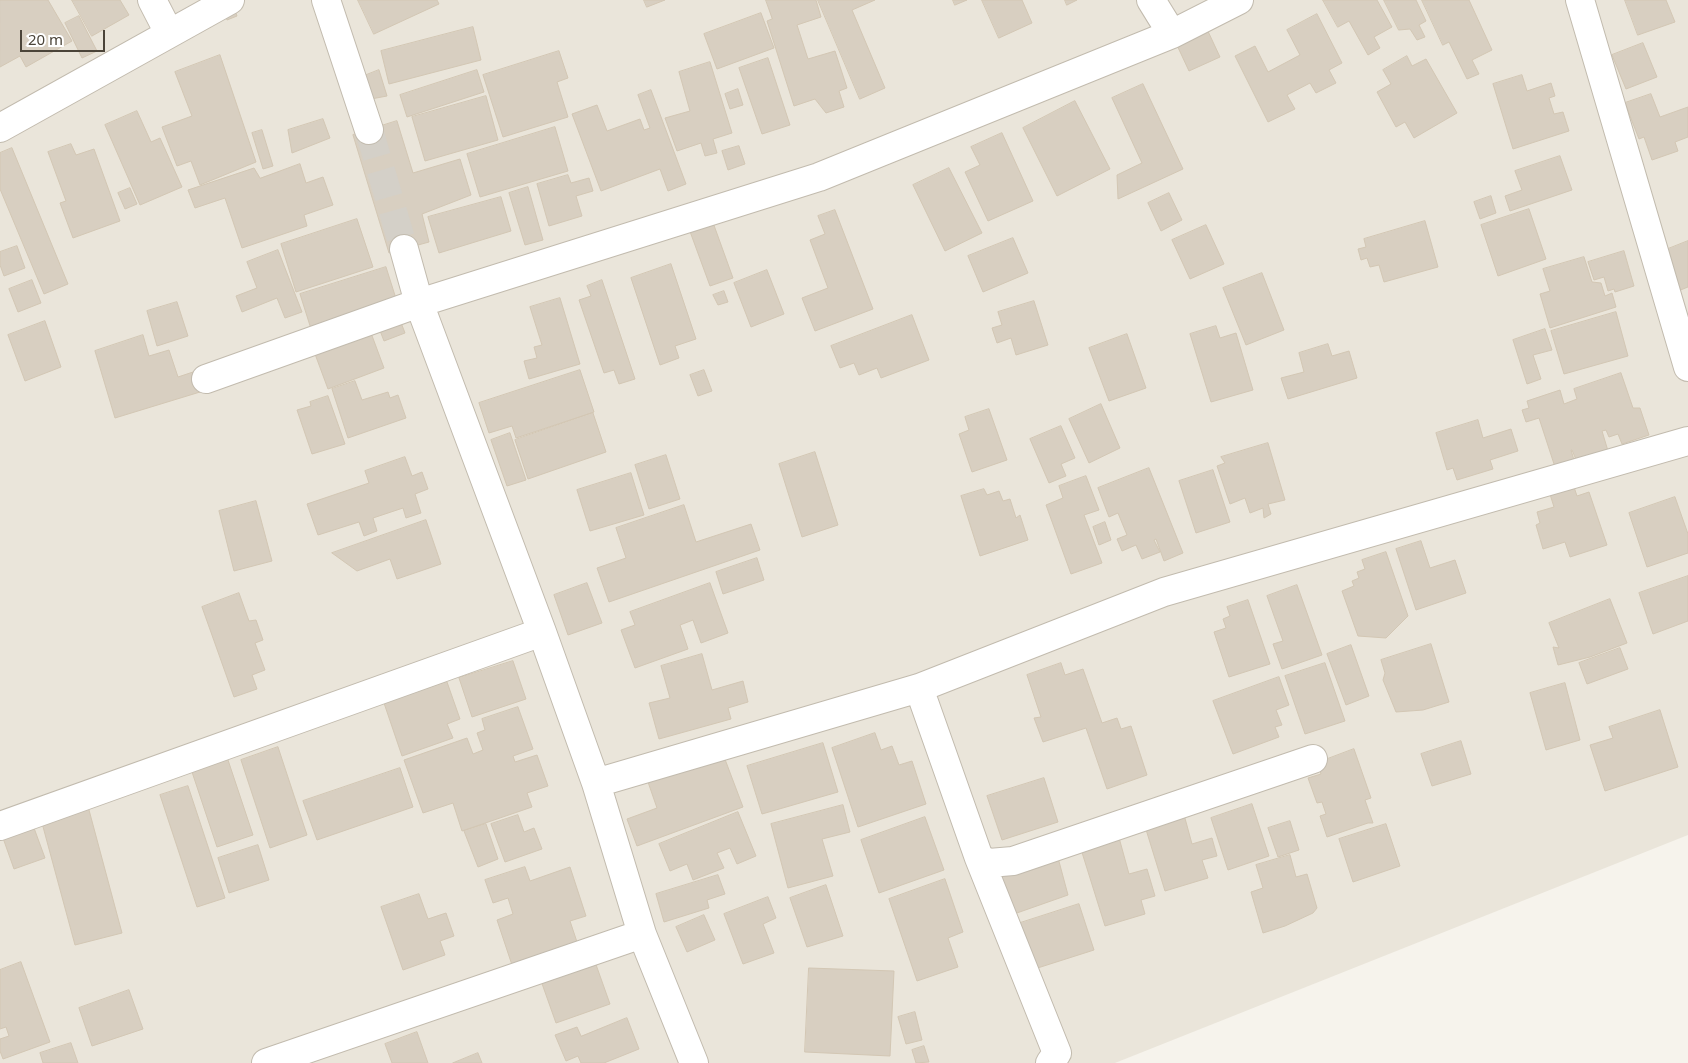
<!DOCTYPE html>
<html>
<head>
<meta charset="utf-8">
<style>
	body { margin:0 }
	#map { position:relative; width:1688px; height:1063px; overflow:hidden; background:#f6f3ec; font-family:"Noto Sans",sans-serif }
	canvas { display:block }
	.scale { position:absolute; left:20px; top:30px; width:85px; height:22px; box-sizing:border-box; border:2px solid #4b4439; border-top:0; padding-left:6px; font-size:15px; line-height:18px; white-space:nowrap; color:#4b4439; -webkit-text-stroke:4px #fff; paint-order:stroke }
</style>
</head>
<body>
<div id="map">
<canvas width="1688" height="1063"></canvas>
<div class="scale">20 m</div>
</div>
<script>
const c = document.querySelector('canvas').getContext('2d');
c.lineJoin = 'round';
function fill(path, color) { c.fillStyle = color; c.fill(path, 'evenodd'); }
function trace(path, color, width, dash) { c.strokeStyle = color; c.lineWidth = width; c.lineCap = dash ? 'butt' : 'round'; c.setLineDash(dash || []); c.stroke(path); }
const residential = new Path2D(`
	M0 0H1688V835L1115 1063H0Z`);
const building = new Path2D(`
	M0 0H48L72 41 26 67 20 56 0 67Z
	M72 0H120L129 15 92 36Z
	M358 0H437L439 4 374 34Z
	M644 0H665L647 7Z
	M766 0H816L821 17 797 25 808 59 835 51 847 88 839 91 844 107 826 113 815 99 794 106 767 21 772 19Z
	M818 0H875L852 10 885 88 860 99Z
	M953 0H967L955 5Z
	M982 0H1022L1032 23 999 38Z
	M1065 0H1077L1067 5Z
	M1323 0H1377L1392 27 1374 37 1380 48 1368 55 1349 21 1338 27Z
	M1384 0H1416L1426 21 1419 25 1425 37 1417 40 1410 29 1399 30Z
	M1422 0H1469L1492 50 1472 60 1479 74 1467 79 1449 42 1443 45Z
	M1625 0H1666L1675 22 1638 35Z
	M234 8 237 16 227 20 224 11Z
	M761 13 774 48 717 69 704 34Z
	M1317 14 1342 63 1329 70 1336 83 1316 93 1310 83 1287 95 1295 109 1268 122 1235 56 1255 46 1268 72 1300 55 1287 30Z
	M79 16 97 51 82 58 65 23Z
	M473 27 481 60 389 84 381 51Z
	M1206 27 1220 57 1189 71 1175 41Z
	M1643 43 1657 77 1626 89 1612 55Z
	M559 51 568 78 557 82 568 117 503 137 483 75Z
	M220 55 256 162 200 185 191 161 177 166 162 127 192 116 175 72Z
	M1407 56 1412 66 1426 59 1457 113 1414 138 1405 122 1396 127 1377 92 1391 84 1383 70Z
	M768 58 790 125 762 134 739 68Z
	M710 62 732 133 713 139 717 153 705 156 701 143 677 151 665 118 690 111 679 72Z
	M379 70 387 96 371 99 364 76Z
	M477 70 484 92 407 117 400 95Z
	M1522 75 1527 91 1551 83 1555 96 1549 98 1554 114 1563 112 1569 131 1513 149 1493 84Z
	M1143 84 1183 169 1118 199 1117 175 1142 163 1112 98Z
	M738 89 743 105 730 109 725 94Z
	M651 90 686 184 668 191 660 169 601 191 572 114 597 105 607 131 640 119 644 130 650 128 638 95Z
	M1651 94 1660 117 1688 107V137L1675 142 1678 151 1652 160 1644 137 1639 139 1625 103Z
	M486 96 498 140 425 161 412 117Z
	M1075 101 1110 169 1057 196 1023 128Z
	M137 111 151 142 160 138 182 187 140 205 105 125Z
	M323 119 330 138 292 153 288 130Z
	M397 121 413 173 460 159 471 195 422 214 429 242 389 253 353 135Z
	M555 127 568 171 480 197 467 154Z
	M262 130 273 166 263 169 252 133Z
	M1002 133 1033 201 988 221 965 172 980 165 971 147Z
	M71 144 76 155 94 149 120 221 73 238 60 203 66 201 48 152Z
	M739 146 745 164 728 170 722 151Z
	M12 148 68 284 44 294 0 189V153Z
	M1560 156 1572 190 1510 211 1505 196 1522 190 1515 171Z
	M300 164 306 183 323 177 333 205 304 215 307 226 242 248 225 198 195 208 188 190 254 168 260 178Z
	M949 168 982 233 945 251 913 185Z
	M568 175 571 183 589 178 593 191 576 196 582 216 549 226 537 184Z
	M528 187 543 240 525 245 509 193Z
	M130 188 137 204 125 209 118 193Z
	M1169 193 1182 220 1161 231 1148 203Z
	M1491 196 1496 213 1480 219 1474 202Z
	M501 197 511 231 439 253 428 217Z
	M1529 209 1546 259 1498 276 1481 225Z
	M835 210 873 309 815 331 802 298 828 288 810 240 825 234 818 216Z
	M711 217 733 278 710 286 688 226Z
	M357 219 373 267 296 292 281 244Z
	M1425 221 1438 267 1384 282 1379 265 1370 267 1367 258 1361 260 1358 249 1366 247 1364 239Z
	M1206 225 1224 264 1190 279 1172 240Z
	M1013 238 1028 273 983 292 968 256Z
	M1688 241V287L1678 291 1663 251Z
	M17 246 25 268 4 276 0 265V252Z
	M278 250 302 312 285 318 277 298 242 312 236 296 257 288 247 262Z
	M1624 251 1634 286 1615 292 1614 289 1608 291 1604 277 1594 280 1588 262Z
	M1584 257 1592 282 1601 283 1605 296 1612 293 1616 307 1550 328 1540 294 1550 291 1543 269Z
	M671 264 696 339 675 346 679 358 660 365 631 278Z
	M386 267 398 305 312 332 300 294Z
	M767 270 784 314 751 327 734 283Z
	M1262 273 1284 330 1246 345 1223 288Z
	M32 280 41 303 18 312 9 289Z
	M602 280 635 379 619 384 614 370 604 373 579 300 591 296 587 286Z
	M724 291 728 302 718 305 713 295Z
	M560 298 580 364 529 379 524 361 537 358 534 347 542 345 530 307Z
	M1034 301 1048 345 1016 355 1011 338 997 343 992 328 1002 325 998 312Z
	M177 302 188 336 157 346 147 311Z
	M1616 312 1628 356 1564 374 1551 331Z
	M912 315 929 360 881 378 877 368 859 375 854 363 840 368 831 346Z
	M400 320 405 333 384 341 379 328Z
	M45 321 61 367 25 381 8 335Z
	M1216 326 1220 338 1236 333 1253 390 1211 402 1190 334Z
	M1545 329 1552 350 1533 355 1541 379 1527 384 1513 340Z
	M371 333 384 368 328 389 315 354Z
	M1127 334 1146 388 1109 401 1089 348Z
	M143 335 149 356 169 350 178 377 193 372 200 392 115 418 95 351Z
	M1328 344 1332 356 1349 351 1357 378 1288 399 1281 378 1304 372 1299 353Z
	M580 370 594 412 516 438 512 426 489 433 479 403Z
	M704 370 712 391 698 396 690 375Z
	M1621 373 1633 408H1640L1649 435 1622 444 1618 434 1609 437 1606 430 1602 431 1608 451 1577 462 1572 450H1571L1574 460 1555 467 1539 418 1526 422 1522 410 1529 408 1527 401 1560 390 1564 404 1577 399 1574 389Z
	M355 381 362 400 388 392 390 398 398 395 406 418 348 438 332 389Z
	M328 396 345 444 312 454 297 410 311 406 310 402Z
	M1101 404 1120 448 1089 463 1069 419Z
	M989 409 1007 460 972 472 959 434 969 430 965 417Z
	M593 413 606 452 528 479 515 440Z
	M1478 420 1483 438 1511 429 1518 451 1490 460 1493 469 1457 480 1453 468 1447 470 1436 433Z
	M1061 426 1075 458 1061 464 1066 476 1049 483 1030 439Z
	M510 433 526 480 507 486 491 440Z
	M1268 443 1285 500 1268 504 1271 514 1264 518 1263 508 1250 513 1245 498 1230 504 1217 466 1225 463 1221 457Z
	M815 452 838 525 802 537 779 464Z
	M666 455 680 499 649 509 635 465Z
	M405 457 412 476 422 472 428 489 415 494 421 513 406 518 403 508 373 518 377 531 364 536 359 522 318 535 307 504 369 483 365 471Z
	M1149 468 1183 553 1164 561 1156 539 1154 540 1160 552 1142 559 1136 545 1122 551 1117 539 1127 535 1118 513 1109 517 1098 488Z
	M1213 470 1230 522 1196 533 1179 481Z
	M631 473 644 515 590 531 577 490Z
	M1086 476 1099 510 1084 515 1102 563 1071 574 1046 505 1063 498 1059 486Z
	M1573 484 1577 496 1589 492 1607 545 1570 557 1565 542 1543 549 1536 525 1540 523 1537 512 1554 507 1549 491Z
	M984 489 987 495 999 491 1003 501 1010 499 1016 518 1020 515 1028 540 980 556 961 496Z
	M1675 497 1688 534V553L1647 567 1629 513Z
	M256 501 272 561 234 571 219 511Z
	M684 505 696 542 751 524 760 550 609 602 597 568 626 558 616 528Z
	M426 520 441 564 397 579 390 559 357 571 332 553Z
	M1105 522 1111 540 1099 545 1093 527Z
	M1421 541 1430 568 1455 560 1466 593 1416 610 1396 549Z
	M1386 552 1408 616 1386 638 1358 636 1342 591 1354 586 1352 581 1359 578 1357 572 1365 569 1362 560Z
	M757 558 764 580 723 594 716 572Z
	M1688 576V621L1653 634 1639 593Z
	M587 583 602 623 568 635 554 595Z
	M710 583 728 633 701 643 693 620 680 625 688 649 635 668 621 630 635 625 630 612Z
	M1297 585 1322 655 1282 669 1273 644 1283 641 1267 596Z
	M239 593 249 621 256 620 263 640 255 643 265 670 252 675 257 689 234 697 202 607Z
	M1610 599 1627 643 1590 657 1558 665 1553 647 1559 648 1549 623Z
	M1248 600 1270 664 1229 677 1214 632 1226 628 1223 619 1230 616 1227 607Z
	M1431 644 1449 702 1423 710 1396 712 1383 680 1385 673 1381 660Z
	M1351 645 1369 696 1346 705 1327 654Z
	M1620 648 1628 669 1587 684 1579 663Z
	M702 654 712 690 743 681 748 702 728 708 731 719 659 739 649 703 670 698 661 666Z
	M513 661 526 699 472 717 459 678Z
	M1061 663 1065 675 1083 669 1102 723 1117 718 1121 729 1131 726 1147 775 1107 789 1086 728 1043 742 1034 718 1041 717 1027 675Z
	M1325 663 1345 721 1305 734 1285 676Z
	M1279 677 1289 705 1276 710 1282 725 1275 727 1279 737 1233 754 1213 701Z
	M447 682 460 719 447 724 453 738 402 756 384 703Z
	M1565 683 1580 740 1546 750 1530 693Z
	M518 707 533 749 513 756 515 762 537 755 548 786 527 793 532 807 462 831 453 803 423 813 404 760 467 738 473 754 483 750 477 733 485 730 482 719Z
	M1660 710 1678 767 1605 791 1590 745 1613 738 1609 727Z
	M875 733 881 750 892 746 899 765 912 761 926 804 858 827 832 748Z
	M1461 741 1471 774 1432 786 1421 754Z
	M823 743 838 792 762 814 747 766Z
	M278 747 307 835 270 848 241 760Z
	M1354 749 1371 798 1365 800 1373 823H1368L1327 837 1320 816 1326 814 1322 802 1317 803 1308 778 1321 774 1317 763Z
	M723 754 743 807 637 846 627 819 657 808 648 782Z
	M228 760 253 835 217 847 192 772Z
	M400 768 413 807 317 840 303 801Z
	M1044 778 1058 822 1002 840 987 796Z
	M188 786 225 898 197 907 160 795Z
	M1252 804 1269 856 1228 870 1211 818Z
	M843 805 850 832 822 839 833 876 788 888 771 824Z
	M89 810 122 933 75 945 42 823Z
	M1183 811 1192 844 1212 838 1217 856 1202 860 1208 878 1165 891 1144 823Z
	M738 812 756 856 737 864 730 848 717 853 724 868 693 880 687 864 670 871 659 844Z
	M518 815 524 832 534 828 542 849 505 862 491 824Z
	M925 817 944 870 879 893 861 840Z
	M1290 821 1299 850 1278 857 1268 828Z
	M486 824 498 859 478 867 464 831Z
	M1386 824 1400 866 1353 882 1339 839Z
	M34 828 45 858 14 869 3 838Z
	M1118 834 1129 874 1147 869 1155 896 1141 900 1145 914 1105 926 1080 846Z
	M258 845 269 880 229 893 218 858Z
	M1057 854 1068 895 1014 914 998 874Z
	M1290 855 1296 877 1307 874 1317 908 1313 913 1285 926 1263 933 1251 892 1263 888 1256 865Z
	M525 867 530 881 570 867 586 916 570 921 578 945 513 968 497 920 513 914 508 898 493 903 485 880Z
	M718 875 725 894 707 900 709 908 664 922 656 894Z
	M945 879 963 932 948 938 958 967 917 981 889 899Z
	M826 885 843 936 807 947 790 898Z
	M419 894 428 919 446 913 454 936 440 941 445 955 403 970 381 907Z
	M768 897 776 918 763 924 774 953 743 964 724 914Z
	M1079 904 1094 950 1025 972 1011 926Z
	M704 915 715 940 687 952 676 927Z
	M594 959 610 1004 556 1023 540 978Z
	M21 962 50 1042 3 1059 0 1051V1039L9 1036 6 1027 0 1029V970Z
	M809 968 894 971 890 1056 805 1052Z
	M129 990 143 1029 92 1046 79 1008Z
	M915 1012 922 1040 906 1044 898 1017Z
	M627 1018 639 1049 604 1063H581L578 1056 566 1061 555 1035 577 1027 581 1036Z
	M417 1032 428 1063H392L385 1044Z
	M71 1043 78 1063H43L40 1053Z
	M924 1046 929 1062 916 1063 912 1050Z
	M478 1053 482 1063H453Z`);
const minorTunnel = new Path2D(`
	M369 130 404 249`);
const minor = new Path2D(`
	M152 0 169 33
	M326 0 369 130
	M1151 0 1172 34
	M1580 0 1688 367
	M0 128 230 0
	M404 249 419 303 542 632 596 783 642 934 694 1063
	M206 379 419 303 819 177 1172 34 1239 0
	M919 688 979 858 989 863 1013 861 1313 759
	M596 783 919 688 1164 592 1688 441
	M0 826 542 632
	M979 858 1057 1053 1050 1063
	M266 1063 642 934`);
fill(residential, '#eae5da');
fill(building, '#d8cfc1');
trace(building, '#d3c7b4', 1);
trace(minorTunnel, '#d4d0c8', 28, [28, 14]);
trace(minor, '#c2bbae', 30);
trace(minor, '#fff', 28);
</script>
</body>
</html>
